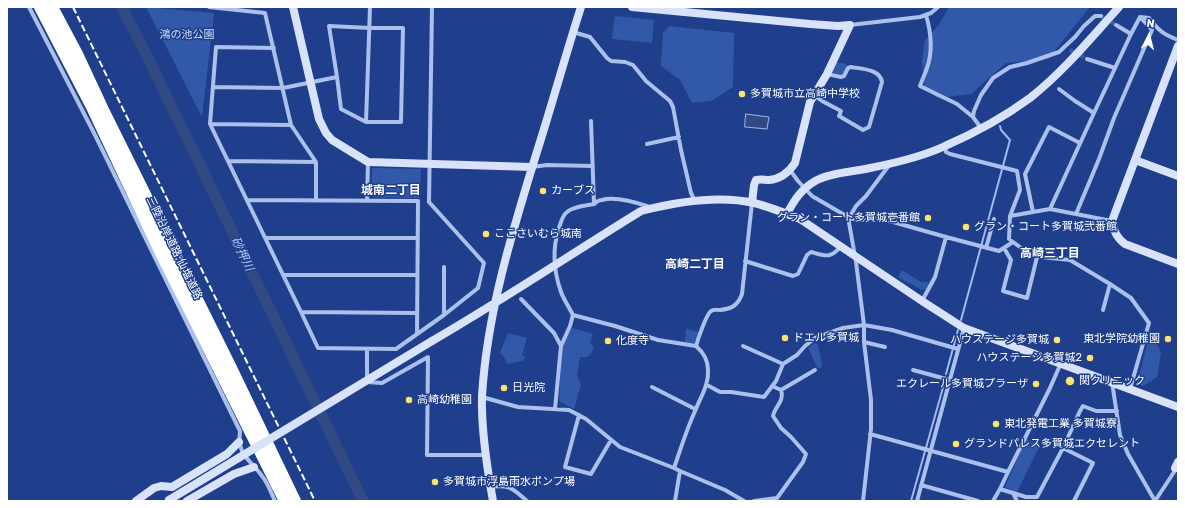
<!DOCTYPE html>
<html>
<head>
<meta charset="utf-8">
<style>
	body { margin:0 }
	#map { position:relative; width:1185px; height:508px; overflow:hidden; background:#1f3f8d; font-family:Rubik,sans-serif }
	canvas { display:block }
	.frame { position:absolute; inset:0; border:8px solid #fff; pointer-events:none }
	.north { position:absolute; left:1129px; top:16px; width:40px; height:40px; -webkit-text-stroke:3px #1f3f8d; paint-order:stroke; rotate:7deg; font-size:11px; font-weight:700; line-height:16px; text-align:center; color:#fff }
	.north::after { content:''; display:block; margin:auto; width:14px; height:18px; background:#fff; clip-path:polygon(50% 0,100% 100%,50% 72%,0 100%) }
</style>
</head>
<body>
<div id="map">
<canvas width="1185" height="508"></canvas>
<div class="frame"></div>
<div class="north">N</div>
</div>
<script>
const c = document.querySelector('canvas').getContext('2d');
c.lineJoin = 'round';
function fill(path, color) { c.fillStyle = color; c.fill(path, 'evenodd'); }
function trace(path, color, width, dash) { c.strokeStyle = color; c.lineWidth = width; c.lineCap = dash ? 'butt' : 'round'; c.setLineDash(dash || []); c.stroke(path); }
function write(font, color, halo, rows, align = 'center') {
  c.font = font + ' Rubik,"Noto Sans JP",sans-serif'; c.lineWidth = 3; c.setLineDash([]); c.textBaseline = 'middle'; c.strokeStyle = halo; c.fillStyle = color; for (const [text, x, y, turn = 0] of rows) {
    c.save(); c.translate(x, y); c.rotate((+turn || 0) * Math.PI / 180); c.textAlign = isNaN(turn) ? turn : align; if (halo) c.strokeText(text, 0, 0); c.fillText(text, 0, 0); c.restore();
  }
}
const green = new Path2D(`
	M146 7 214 13 202 117Z
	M949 7H1090L1048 59 1006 63 971 94 937 98 925 89 922 61 925 40 938 26Z
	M615 16 654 20 652 43 612 39Z
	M669 26 734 33 733 87 711 101 692 103 680 80 661 66 663 33Z
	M835 62 847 64 843 74H839L831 72Z
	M372 168 421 169 420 198 373 197 371 195Z
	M902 270 921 282H929L927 289 922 290 898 277Z
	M572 328 593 334 590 343 594 347C590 356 590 358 580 357L577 376 581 385 574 409 559 401 562 346Z
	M686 329 699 332 694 343 685 342Z
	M1151 330 1161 353 1157 377 1143 386 1137 383Z
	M508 333 527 338 522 355 525 357 523 361 507 364 505 358 500 353Z
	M815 343 818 345C819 352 822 359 822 367L818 369 808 348Z
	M1026 439 1040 445 1017 492 1005 487Z`);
const water = new Path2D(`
	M746 114 769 117 767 129 745 127Z`);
const stream = new Path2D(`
	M961 320 1010 140 1001 130 1000 126
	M946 374 958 330
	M911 501 944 384`);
const river = new Path2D(`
	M122 7 149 60 363 501`);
const streetTunnel = new Path2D(`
	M1101 16 1116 25
	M1070 50 1087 59`);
const street = new Path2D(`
	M29 7 95 135 240 431C237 456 249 458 262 476 268 483 271 493 275 501
	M209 7 265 13 291 125 316 162V199
	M926 15C931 32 933 51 927 68 925 74 922 80 920 86L957 104 973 117 981 128
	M850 25 920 17 931 13 938 7
	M1116 25 1131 34
	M329 26 370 28H403L401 122H366L341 109 337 77Z
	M573 32 590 37 607 58 611 61 625 62 633 65 646 81 670 101 673 107 681 150 691 193 695 201
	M274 48 216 47 210 124 301 312 318 348 396 349 444 315 478 288 484 263 429 202 432 7
	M1087 59 1115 68
	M213 87 283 88 337 77
	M814 95 822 101 841 111 839 116 863 130 869 127 882 82C880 69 862 69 851 67L848 68 844 76 841 77 827 74
	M1094 113 1131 34 1140 17 1149 18C1159 31 1163 34 1178 40
	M973 117 974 111 981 95 993 78 1010 67 1027 63 1059 52 1075 37 1084 26 1095 16H1101
	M591 121 594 204C596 202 599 200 602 200 615 196 638 203 650 207
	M366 122 370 7
	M210 124 291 125
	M647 144 679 137
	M945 147 946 152 950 154 1017 171 1020 190 1010 216
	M228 161 316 162
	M890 164 866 196 856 206 849 218 858 220 879 218 946 237 999 251 1013 242
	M532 167 547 165 593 166
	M790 170 798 181 812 196 848 217 856 262 864 325V342L871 400V429L863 501
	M247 200 418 201 417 334
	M367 201 368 162
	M594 204C585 206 574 206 567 212 562 216 561 222 559 228 552 249 554 272 561 292 564 300 569 307 573 315L615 326 658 340 696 346
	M1050 209 1094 113 1075 101 1059 89
	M1033 212 1025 174 1049 127 1080 143
	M1076 214 1099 159 1114 118 1152 30 1140 17
	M1112 221 1050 209 1010 216 1009 239 1032 256 1070 260 1110 284 1131 298 1149 323 1130 389
	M265 238H417
	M986 248 994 219
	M1004 248 1011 260 1003 291 1027 298 1037 257
	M745 261 793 276 798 274 807 255 811 252C825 256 831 259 841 246
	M444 267V315
	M283 275H417
	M521 299 554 333 561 346
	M922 301 935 277 946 237
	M1103 310 1110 284
	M301 312 417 313
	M864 342 885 347
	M743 346 783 364
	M367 349V382L382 383 428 357 427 455H486
	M913 370 950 380
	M1112 382 1120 435 1128 454 1155 501
	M707 385 720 392H731L764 397 776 381 783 364 797 355 805 346 815 338 843 328 864 325 892 330 958 349
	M772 386 781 390 815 370
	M652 387 695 409
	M482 397 518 407 569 410 586 419 620 447 674 468 680 471 725 490 744 501
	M555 409 561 346 570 326 573 315
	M579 415 565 467 591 474 611 440
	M870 434 1008 472 1000 489 1026 497H1037L1063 448 1080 411 1083 406 1096 411H1117
	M1063 448 1093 463 1074 501
	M674 468C681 448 687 428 696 409 701 396 709 385 708 370 708 361 703 352 696 346 698 339 706 315 711 311 714 309 717 310 720 310 732 309 738 305 742 294L752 203
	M1008 472 1050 388 1061 363
	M921 485 978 501
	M490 487C510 484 513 489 527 501
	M1013 493 1017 501
	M675 501 680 471
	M754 501 777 498 803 462 806 454 791 437 781 428 773 416C775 406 785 401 781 390
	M917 501 964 328
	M993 501 1000 489
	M1155 501 1176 469`);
const secondary = new Path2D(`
	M293 7 319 119 326 133 332 140 368 162 532 167
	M632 7 810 24 838 26 850 25 827 74 810 102 795 163C789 172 781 179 769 180 765 180 761 179 756 180L754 185 752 203
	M1178 46 1112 221C1114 232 1117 238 1125 244L1178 264
	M1135 160 1178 176
	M787 214C794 200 802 188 817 180 832 172 853 172 870 168 895 163 922 157 945 146 975 133 1004 117 1030 98 1063 72 1091 38 1119 7
	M432 341C503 300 571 254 641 211 676 202 718 195 754 203 770 207 785 213 800 219L922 301 964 328 1178 407
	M1175 468 1178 462
	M136 501 154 488 161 486 172 487 227 454 239 442
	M187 501 234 474 254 467
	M493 501C487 468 481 430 482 396 487 314 511 236 535 158 551 108 565 57 581 7`);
const highway = new Path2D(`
	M40 7 92 107 160 251 285 501
	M52 7 77 54 104 112 230 366 295 501`);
const rail = new Path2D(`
	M73 7 315 501`);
const secondaryBridge = new Path2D(`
	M169 500 432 341`);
const markers = [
	[742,94,4,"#fbe56c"],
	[543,191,4,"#fbe56c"],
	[928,218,4,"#fbe56c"],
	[966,227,4,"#fbe56c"],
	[486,234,4,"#fbe56c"],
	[785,338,4,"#fbe56c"],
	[1168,339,4,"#fbe56c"],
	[1057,340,4,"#fbe56c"],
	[608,341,4,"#fbe56c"],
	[1090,358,4,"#fbe56c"],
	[1070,381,5,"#fbe56c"],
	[1036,384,4,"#fbe56c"],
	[504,388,4,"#fbe56c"],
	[409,400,4,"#fbe56c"],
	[996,424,4,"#fbe56c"],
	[956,444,4,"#fbe56c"],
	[435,482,4,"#fbe56c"]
];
const parkNames = [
	["鴻の池公園",187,35]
];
const poiNames = [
	["多賀城市立高崎中学校",750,94],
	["カーブス",551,191],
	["グラン・コート多賀城壱番館",920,218,"right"],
	["グラン・コート多賀城弐番館",974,227],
	["ここさいむら城南",494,234],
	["ドエル多賀城",793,338],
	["東北学院幼稚園",1160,339,"right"],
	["ハウステージ多賀城",1049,340,"right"],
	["化度寺",616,341],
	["ハウステージ多賀城2",1082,358,"right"],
	["関クリニック",1079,381],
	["エクレール多賀城プラーザ",1028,384,"right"],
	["日光院",512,388],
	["高崎幼稚園",417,400],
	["東北発電工業 多賀城寮",1004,424],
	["グランドパレス多賀城エクセレント",964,444],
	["多賀城市浮島雨水ポンプ場",443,482]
];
const streetNames = [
	["三陸沿岸道路;仙塩道路",174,248,64]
];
const neighbourhoodNames = [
	["城南二丁目",391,191],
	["高崎三丁目",1050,254],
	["高崎二丁目",695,265]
];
const waterNames = [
	["砂押川",242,254,64]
];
fill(green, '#3258aa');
fill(water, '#324a83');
trace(water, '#9fb9ee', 1);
trace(stream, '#9fb9ee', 2);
trace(river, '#324a83', 11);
trace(streetTunnel, '#415c9e', 4, [4, 2]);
trace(street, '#acc0ec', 4);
trace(secondary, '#d8e2f9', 8);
trace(highway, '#fff', 12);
trace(rail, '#fff', 2, [7, 3]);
trace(secondaryBridge, '#d8e2f9', 8);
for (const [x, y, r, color] of markers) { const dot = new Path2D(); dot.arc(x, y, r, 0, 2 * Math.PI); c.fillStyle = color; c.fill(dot); trace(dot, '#1f3f8d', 1.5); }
write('11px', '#d1def9', '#1f3f8d', parkNames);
write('11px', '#fff', '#1f3f8d', poiNames, 'left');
write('11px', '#fff', '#1f3f8d', streetNames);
write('bold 12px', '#fff', '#1f3f8d', neighbourhoodNames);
write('italic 12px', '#b8cbf3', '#1f3f8d', waterNames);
</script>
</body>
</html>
